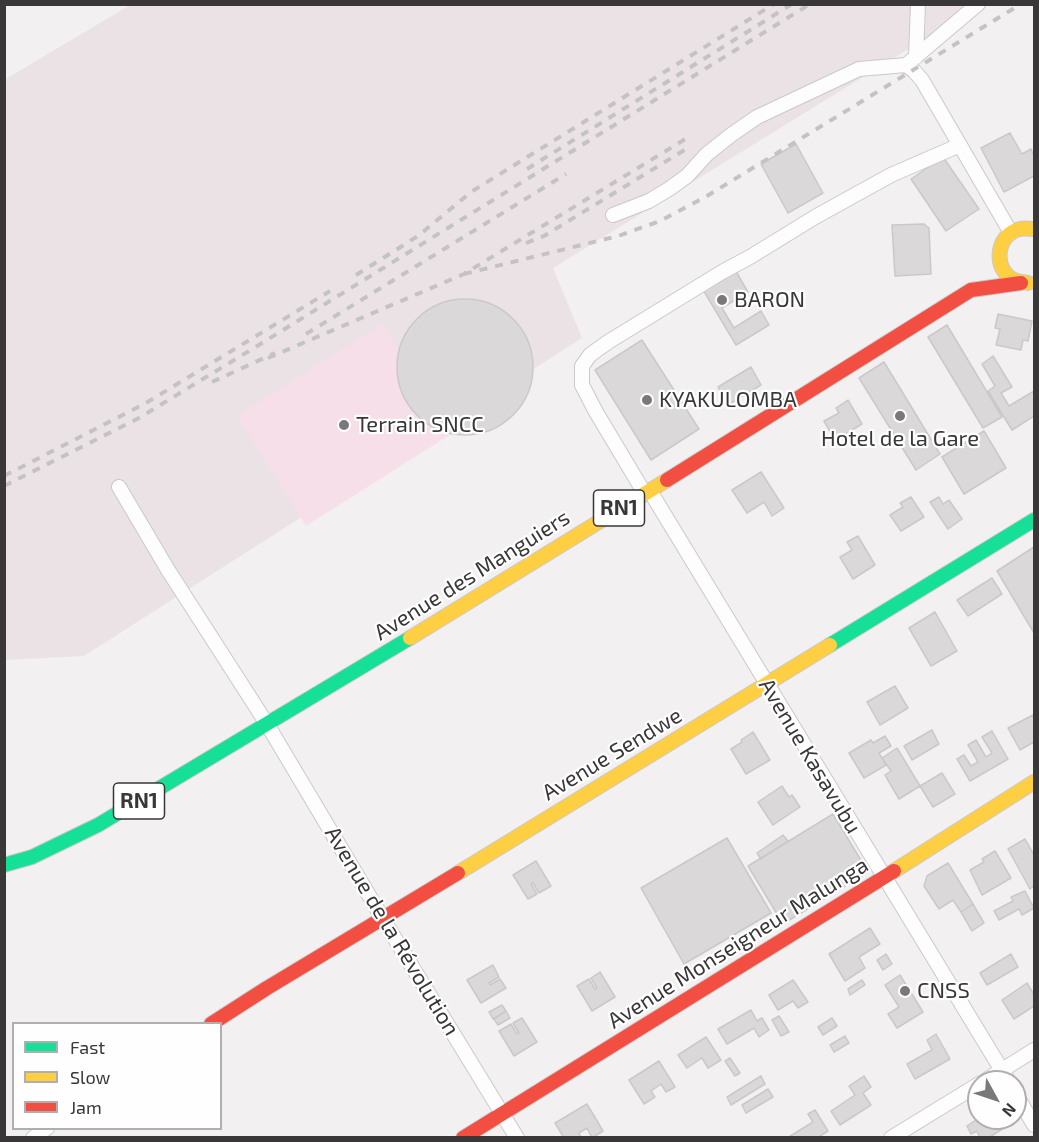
<!DOCTYPE html>
<html>
<head>
<meta charset="utf-8">
<style>
	body { margin:0 }
	#map { position:relative; width:1039px; height:1142px; overflow:hidden; background:#f3f0f1; font-family:"Exo 2",sans-serif }
	canvas { display:block }
	.frame { position:absolute; inset:0; border:6px solid #393738; pointer-events:none }
	.legend { position:absolute; left:12px; top:1022px; width:210px; height:108px; box-sizing:border-box; background:#fffefe; border:2px solid #b0aeaf; margin:0; padding:8px 10px; list-style:none; font-size:18px; color:#393738 }
	.legend li { display:flex; align-items:center; gap:12px; height:30px }
	.legend b { width:30px; border:2px solid #b0aeaf }
	.north { position:absolute; left:967px; top:1070px; width:60px; height:60px; box-sizing:border-box; background:#fffefe; border:2px solid #b0aeaf; border-radius:50%; rotate:130deg; font-size:16px; font-weight:700; line-height:24px; text-align:center; color:#393738 }
	.north::after { content:''; display:block; margin:auto; width:21px; height:27px; background:#7a7879; clip-path:polygon(50% 0,100% 100%,50% 72%,0 100%) }
</style>
</head>
<body>
<div id="map">
<canvas width="1039" height="1142"></canvas>
<div class="frame"></div>
<ul class="legend">
<li><b style="height:8px;background:#16e098"></b>Fast</li>
<li><b style="height:8px;background:#ffcf43"></b>Slow</li>
<li><b style="height:8px;background:#f24e42"></b>Jam</li>
</ul>
<div class="north">N</div>
</div>
<script>
const c = document.querySelector('canvas').getContext('2d');
c.lineJoin = 'round';
function fill(path, color) { c.fillStyle = color; c.fill(path, 'evenodd'); }
function trace(path, color, width, dash) { c.strokeStyle = color; c.lineWidth = width; c.lineCap = dash ? 'butt' : 'round'; c.setLineDash(dash || []); c.stroke(path); }
function write(font, color, halo, rows, align = 'center') {
  c.font = font + ' "Exo 2",sans-serif'; c.lineWidth = 4.5; c.setLineDash([]); c.textBaseline = 'middle'; c.strokeStyle = halo; c.fillStyle = color; for (const [text, x, y, turn = 0] of rows) {
    c.save(); c.translate(x, y); c.rotate((+turn || 0) * Math.PI / 180); c.textAlign = isNaN(turn) ? turn : align; if (halo) c.strokeText(text, 0, 0); c.fillText(text, 0, 0); c.restore();
  }
}
const built = new Path2D(`
	M130 5H980L553 268 582 338 84 656 5 660 4 80Z`);
const green = new Path2D(`
	M382 324 451 434 306 526 237 416Z`);
const building = new Path2D(`
	M1010 133 1022 154 1031 149 1034 156V176L1004 192 981 148Z
	M796 144 823 193 788 213 761 164Z
	M943 157 979 209 946 231 911 179Z
	M924 224 929 228 931 274 895 276 892 225Z
	M734 268 748 292 722 308 734 328 761 311 769 325 736 345 702 288Z
	M397 367a68 68 0 1 1 136 0a68 68 0 1 1-136 0Z
	M998 314 1032 321 1028 341 1023 340 1021 350 996 345 1000 329 995 328Z
	M947 325 1002 417 983 428 928 337Z
	M642 340 699 429 651 460 595 370Z
	M993 356 1012 387 1001 393 1009 406 1034 391V416L1012 430 988 391 995 386 982 364Z
	M884 362 940 454 916 470 859 378Z
	M751 367 761 385 728 405 718 387Z
	M848 400 862 424 835 440 824 421 839 413 836 408Z
	M984 431 1006 468 964 494 942 457Z
	M761 472 784 508 772 516 764 502 747 513 732 490Z
	M911 497 924 517 901 531 890 515 903 507 900 503Z
	M939 497 943 504 949 500 962 519 948 529 930 502Z
	M858 536 875 565 853 579 840 557 852 550 847 542Z
	M1034 547V633L997 571Z
	M992 578 1002 594 968 616 957 600Z
	M935 612 957 651 931 666 909 628Z
	M895 686 908 708 880 725 867 702Z
	M1033 715 1034 718V742L1020 750 1008 728Z
	M932 730 939 744 912 760 904 746Z
	M992 731 1008 759 970 781 957 759 964 755 971 766 978 762 968 745 976 740 986 757 992 753 982 737Z
	M753 732 770 760 746 774 731 749 742 742 741 740Z
	M885 736 891 746 879 753 886 765 864 778 849 753 871 740 873 743Z
	M897 748 920 786 899 799 885 775 891 771 882 758Z
	M942 773 955 794 933 807 920 786Z
	M782 786 789 797 792 795 800 807 773 825 758 802Z
	M833 814 868 872 783 924 748 866Z
	M783 835 788 841 761 859 757 853Z
	M727 838 771 913 684 964 641 888Z
	M1025 839 1034 855V886L1030 889 1008 849Z
	M995 851 1011 878 982 895 970 870 984 862 982 859Z
	M536 861 551 886 539 893 533 883 531 884 537 894 528 899 513 875Z
	M948 863 973 904 961 912 953 900 939 909 924 886 927 876Z
	M1025 891 1034 908 1022 915 1019 909 999 920 994 911 1013 901 1011 897Z
	M973 904 984 923 972 931 961 912Z
	M870 928 880 944 859 957 865 968 845 981 829 954Z
	M886 954 892 964 883 970 877 960Z
	M1011 954 1018 967 987 985 980 973Z
	M493 965 499 977 489 983 490 985 500 979 506 988 481 1003 467 980Z
	M600 972 615 997 592 1011 577 986 589 979 595 989 597 988 591 978Z
	M900 975 923 1012 897 1028 888 1014 899 1007 885 985Z
	M793 980 808 1002 798 1008 793 1001 778 1010 769 995Z
	M862 980 865 985 850 995 848 989Z
	M1027 983 1034 995V1006L1014 1019 1002 1000Z
	M502 1005 506 1011 493 1019 489 1012Z
	M751 1010 757 1021 762 1018 769 1030 759 1037 754 1028 727 1044 718 1029Z
	M506 1011 510 1018 498 1025 494 1019Z
	M779 1016 789 1032 781 1036 772 1020Z
	M522 1018 537 1042 514 1056 499 1031 511 1024 517 1034 519 1033 513 1023Z
	M832 1018 837 1026 823 1035 818 1027Z
	M936 1034 950 1059 915 1079 907 1064 932 1050 927 1040Z
	M845 1036 849 1043 834 1052 830 1045Z
	M706 1037 721 1060 708 1068 702 1058 687 1068 678 1055Z
	M730 1058 740 1073 735 1076 725 1061Z
	M659 1061 675 1087 666 1092 661 1084 651 1091 655 1097 644 1104 629 1080Z
	M761 1076 765 1084 731 1105 727 1097Z
	M864 1076 871 1087 863 1093 871 1105 840 1125 831 1111 855 1095 849 1086Z
	M768 1089 773 1097 746 1113 742 1105Z
	M587 1104 603 1131 592 1138 587 1128 579 1133 581 1138H564L555 1123Z
	M815 1110 828 1131 817 1138H787L813 1122 808 1114Z
	M979 1118H999L1004 1128 988 1138H980L977 1131 971 1134 967 1126Z`);
const street = new Path2D(`
	M916 57 918 4
	M906 65 978 4
	M613 215 649 201 669 189 687 176 707 154 731 135 757 117 859 69 906 65 914 71 922 80 1011 233
	M119 487 168 570 267 724 383 919 517 1138
	M650 491 1009 1082
	M645 494 596 412 582 385V366L590 355 608 342 722 272 750 257 815 217 891 175 960 145
	M983 1082 1034 1050
	M1015 1093 1034 1125
	M33 1138 47 1128
	M891 1138 979 1084`);
const fast = new Path2D(`
	M830 645 1034 520
	M4 865 32 857 98 825 410 638`);
const slow = new Path2D(`
	M1028 283C1024 282 1018 282 1014 280 992 269 996 234 1020 229 1024 228 1030 229 1034 229
	M410 638 667 480
	M894 871 1034 782
	M458 873 830 645`);
const jam = new Path2D(`
	M667 480 971 290 1021 283
	M211 1024 267 988 458 873
	M463 1138 894 871`);
const rail = new Path2D(`
	M527 169 792 4
	M526 243 544 236 691 146
	M464 274 618 236 660 221 707 196 1021 4
	M356 275 418 236 471 192 774 4
	M306 334 566 174
	M268 358 464 274 687 138
	M212 382 275 353
	M4 476 146 403 330 291
	M4 486 139 418 262 343 810 4`);
const markers = [
	[722,300,6,"#7a7879"],
	[647,400,6,"#7a7879"],
	[900,416,6,"#7a7879"],
	[344,425,6,"#7a7879"],
	[905,991,6,"#7a7879"]
];
const shields = [
	[619,508,51],
	[139,801,51]
];
const shieldNames = [
	["RN1",619,508],
	["RN1",139,801]
];
const poiNames = [
	["BARON",734,300],
	["KYAKULOMBA",659,400],
	["Terrain SNCC",356,425],
	["Hotel de la Gare",900,439,"center"],
	["CNSS",917,991]
];
const streetNames = [
	["Avenue des Manguiers",472,575,-32],
	["Avenue Sendwe",612,754,-31],
	["Avenue Kasavubu",810,756,59],
	["Avenue de la Révolution",392,931,59],
	["Avenue Monseigneur Malunga",738,943,-32]
];
fill(built, '#ebe2e6');
fill(green, '#f6dfe9');
fill(building, '#dad8d8');
trace(building, '#cbc8c9', 1.5);
trace(street, '#cbc8c9', 16);
trace(fast, '#cbc8c9', 16);
trace(slow, '#cbc8c9', 16);
trace(jam, '#cbc8c9', 16);
trace(street, '#fdfdfd', 14);
trace(fast, '#16e098', 14);
trace(slow, '#ffcf43', 14);
trace(jam, '#f24e42', 14);
trace(rail, '#c4c3c4', 4, [8, 8]);
for (const [x, y, r, color] of markers) { const dot = new Path2D(); dot.arc(x, y, r, 0, 2 * Math.PI); c.fillStyle = color; c.fill(dot); trace(dot, '#fffefe', 2); }
for (const [x, y, w] of shields) { const box = new Path2D(); box.roundRect(x - w / 2, y - 18, w, 36, 4.5); c.fillStyle = '#fffefe'; c.fill(box); trace(box, '#393738', 1.5); }
write('bold 21px', '#393738', null, shieldNames);
write('22px', '#393738', '#fffefe', poiNames, 'left');
write('22px', '#393738', '#fffefe', streetNames);
</script>
</body>
</html>
